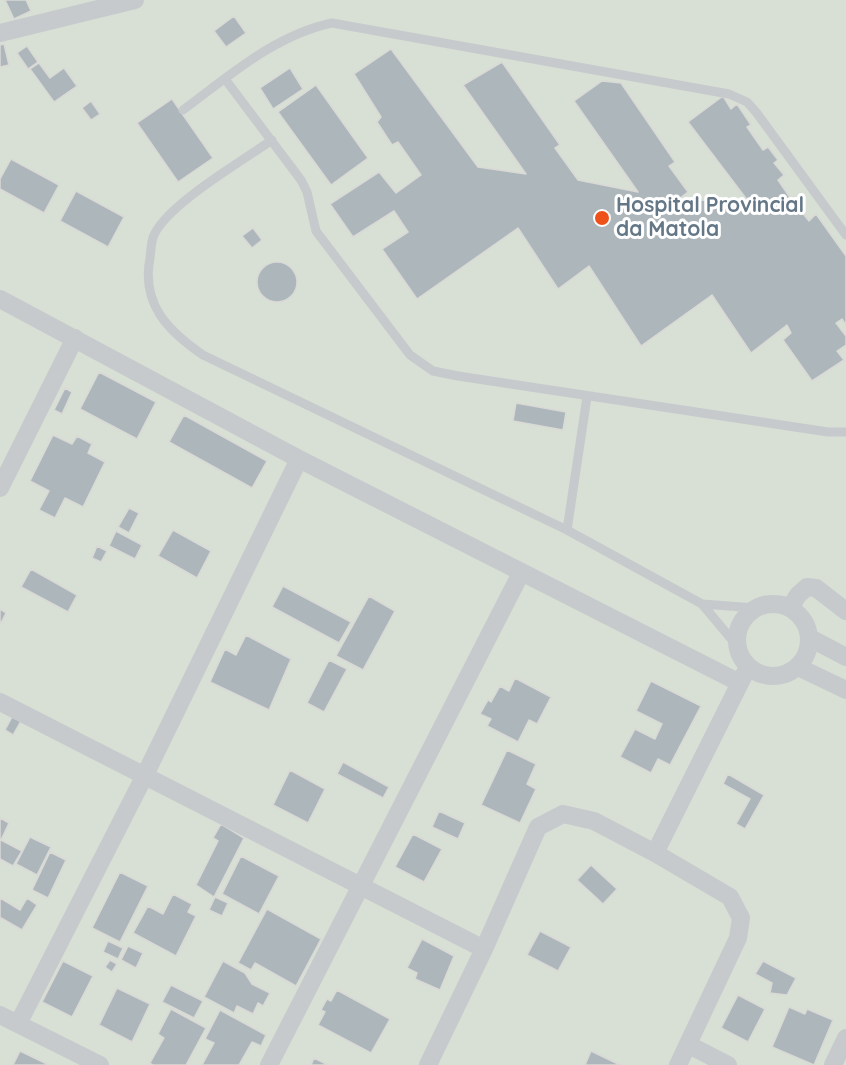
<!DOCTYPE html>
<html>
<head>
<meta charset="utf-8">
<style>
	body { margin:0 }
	canvas { display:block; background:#f7f7f4 }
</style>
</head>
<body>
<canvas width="846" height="1065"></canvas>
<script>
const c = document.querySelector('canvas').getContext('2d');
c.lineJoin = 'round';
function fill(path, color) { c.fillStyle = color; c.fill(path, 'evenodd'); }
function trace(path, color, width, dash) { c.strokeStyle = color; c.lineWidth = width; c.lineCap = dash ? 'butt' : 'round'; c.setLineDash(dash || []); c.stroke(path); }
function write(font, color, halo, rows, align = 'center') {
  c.font = font + ' Quicksand,sans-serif'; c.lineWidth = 6; c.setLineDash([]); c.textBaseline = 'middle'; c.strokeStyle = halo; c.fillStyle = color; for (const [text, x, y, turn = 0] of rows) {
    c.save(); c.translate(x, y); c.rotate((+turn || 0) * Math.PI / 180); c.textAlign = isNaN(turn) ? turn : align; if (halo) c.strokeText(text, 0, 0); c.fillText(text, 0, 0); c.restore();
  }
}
const green = new Path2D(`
	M0 0H846V1065H0Z`);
const building = new Path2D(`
	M5 0H26L31 11 14 19Z
	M234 16 246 33 226 47 214 31Z
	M4 44 9 65 0 67V45Z
	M27 46 38 62 28 69 17 53Z
	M391 49 478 167 526 174 463 85 502 62 560 145 555 148 578 180 638 192 574 101 602 81 621 83 675 162 669 166 688 192 680 198 751 205 688 122 723 96 731 109 737 104 751 125 747 127 763 150 768 147 778 160 774 163 784 175 778 180 791 199 809 221 816 214 846 256V325L842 319 836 323 846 336V345L837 351 844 360 812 381 783 340 791 333 787 325 751 353 712 295 641 346 589 266 558 289 518 228 417 299 382 249 408 232 394 211 353 237 330 204 379 172 396 193 421 175 398 142 392 145 377 122 381 117 354 74Z
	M39 63 50 78 64 68 77 86 54 102 30 69Z
	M290 68 303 89 273 109 260 88Z
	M316 85 368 158 331 185 278 112Z
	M172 99 213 158 178 182 137 123Z
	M91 101 100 114 91 120 82 108Z
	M11 159 59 185 44 213 0 189V179Z
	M76 191 124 217 108 247 60 221Z
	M253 228 262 240 252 248 242 236Z
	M257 282a20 20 0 1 1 40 0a20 20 0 1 1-40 0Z
	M99 372 156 402 137 439 80 409Z
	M65 388 72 392 62 414 54 410Z
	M516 403 566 412 563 430 513 421Z
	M184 415 267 461 252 488 169 442Z
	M53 435 72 444 77 436 92 444 88 453 105 462 83 507 65 498 55 518 39 510 49 491 30 481Z
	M129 508 139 513 129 533 118 527Z
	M173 530 211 551 197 578 158 556Z
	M116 531 142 545 135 559 109 546Z
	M97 546 107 551 101 562 92 558Z
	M31 569 77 595 68 612 21 587Z
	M283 586 351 622 339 643 272 607Z
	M369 596 395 611 363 670 336 656Z
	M0 609 6 613 0 625Z
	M246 635 291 659 269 710 210 682 225 649 236 655Z
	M329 660 347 669 324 712 307 703Z
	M515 678 551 697 537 724 529 720 518 742 487 726 491 719 480 714 488 700 491 702 500 686 509 691Z
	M651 681 701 706 670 765 658 759 651 773 620 757 635 729 655 739 662 724 636 711Z
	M12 717 21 721 13 735 5 730Z
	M507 750 536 764 527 784 536 789 520 823 481 805Z
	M343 762 389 787 383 798 337 774Z
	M290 770 325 789 308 823 273 805Z
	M728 774 764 795 745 829 736 824 750 799 723 784Z
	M439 811 465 823 458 839 432 827Z
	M0 818 9 823 1 840 22 851 13 866 0 859Z
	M221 824 244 838 214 897 196 885 218 841 213 838Z
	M413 834 442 849 424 882 395 867Z
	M30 837 51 847 37 875 16 864Z
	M50 852 66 860 48 898 32 890Z
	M241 856 279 876 259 914 222 894Z
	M591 865 617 889 603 904 577 880Z
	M120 872 148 886 120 942 92 928Z
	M173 894 192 904 188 912 196 916 176 956 133 933 148 906 163 914Z
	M215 897 228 903 222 916 209 910Z
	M0 898 20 910 27 898 37 905 22 930 1 918 0 920Z
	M267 909 321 939 296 986 255 963 251 970 238 963Z
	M540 931 571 947 558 971 527 955Z
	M422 939 454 956 440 990 415 979 417 973 407 968Z
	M108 941 123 948 118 959 103 952Z
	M128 946 143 953 136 968 121 960Z
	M110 960 117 964 112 972 105 967Z
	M63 961 93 976 72 1017 42 1002Z
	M223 961 245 973 252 984 270 993 263 1006 258 1003 253 1014 237 1006 234 1013 204 997Z
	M763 961 796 978 787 995 770 993 772 983 755 974Z
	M171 985 203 1001 194 1018 162 1002Z
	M117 988 150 1004 132 1042 99 1025Z
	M337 990 390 1019 371 1053 318 1025 325 1012 321 1010 327 999 331 1001Z
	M738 995 765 1009 748 1042 721 1028Z
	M789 1007 805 1014 807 1009 833 1020 814 1065 772 1047Z
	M171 1009 206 1028 186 1065H153L150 1063 164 1038 158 1034Z
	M220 1010 266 1035 261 1046 252 1042 239 1065H202L214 1043 205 1039Z
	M20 1051 49 1065H13Z
	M591 1051 620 1065H585Z
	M314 1058 328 1065H311Z`);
const service = new Path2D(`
	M225 79 301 180 307 192 316 231 410 355 433 371 458 376 828 432H846
	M183 110C229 76 275 35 332 23L729 94 747 102 756 112 846 235
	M272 140C242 161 168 204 154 235 151 241 151 251 150 258 141 304 168 331 203 355L567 530 702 604 738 647
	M567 530 587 397
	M702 604 755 608`);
const minor = new Path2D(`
	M0 33 135 0
	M0 299 299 459 740 683
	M0 488 75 338
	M737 640a36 36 0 1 1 72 0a36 36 0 1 1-72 0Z
	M790 608 798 595 807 587 816 588 846 611
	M810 638 846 657
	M798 667 846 690
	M0 702 484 949
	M655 853 730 897 741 918 738 938 678 1065
	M0 1015 100 1065
	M18 1024 145 775 299 459
	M689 1045 728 1065
	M269 1065 521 573
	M428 1065 484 949 538 827 563 814 594 821 655 853 748 667
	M833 1065 846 1038`);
const markers = [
	[602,218,8,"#ef511b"]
];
const poiNames = [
	["Hospital Provincial",616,206],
	["da Matola",616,230]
];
fill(green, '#d8dfd4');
fill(building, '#adb6bb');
trace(building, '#d9d9d6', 1.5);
trace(service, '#c6cacd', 9);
trace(minor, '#c6cacd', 18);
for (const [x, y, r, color] of markers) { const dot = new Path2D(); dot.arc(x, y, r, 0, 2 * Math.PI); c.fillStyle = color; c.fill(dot); trace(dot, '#fff', 2); }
write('bold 21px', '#647787', '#fff', poiNames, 'left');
</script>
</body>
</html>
